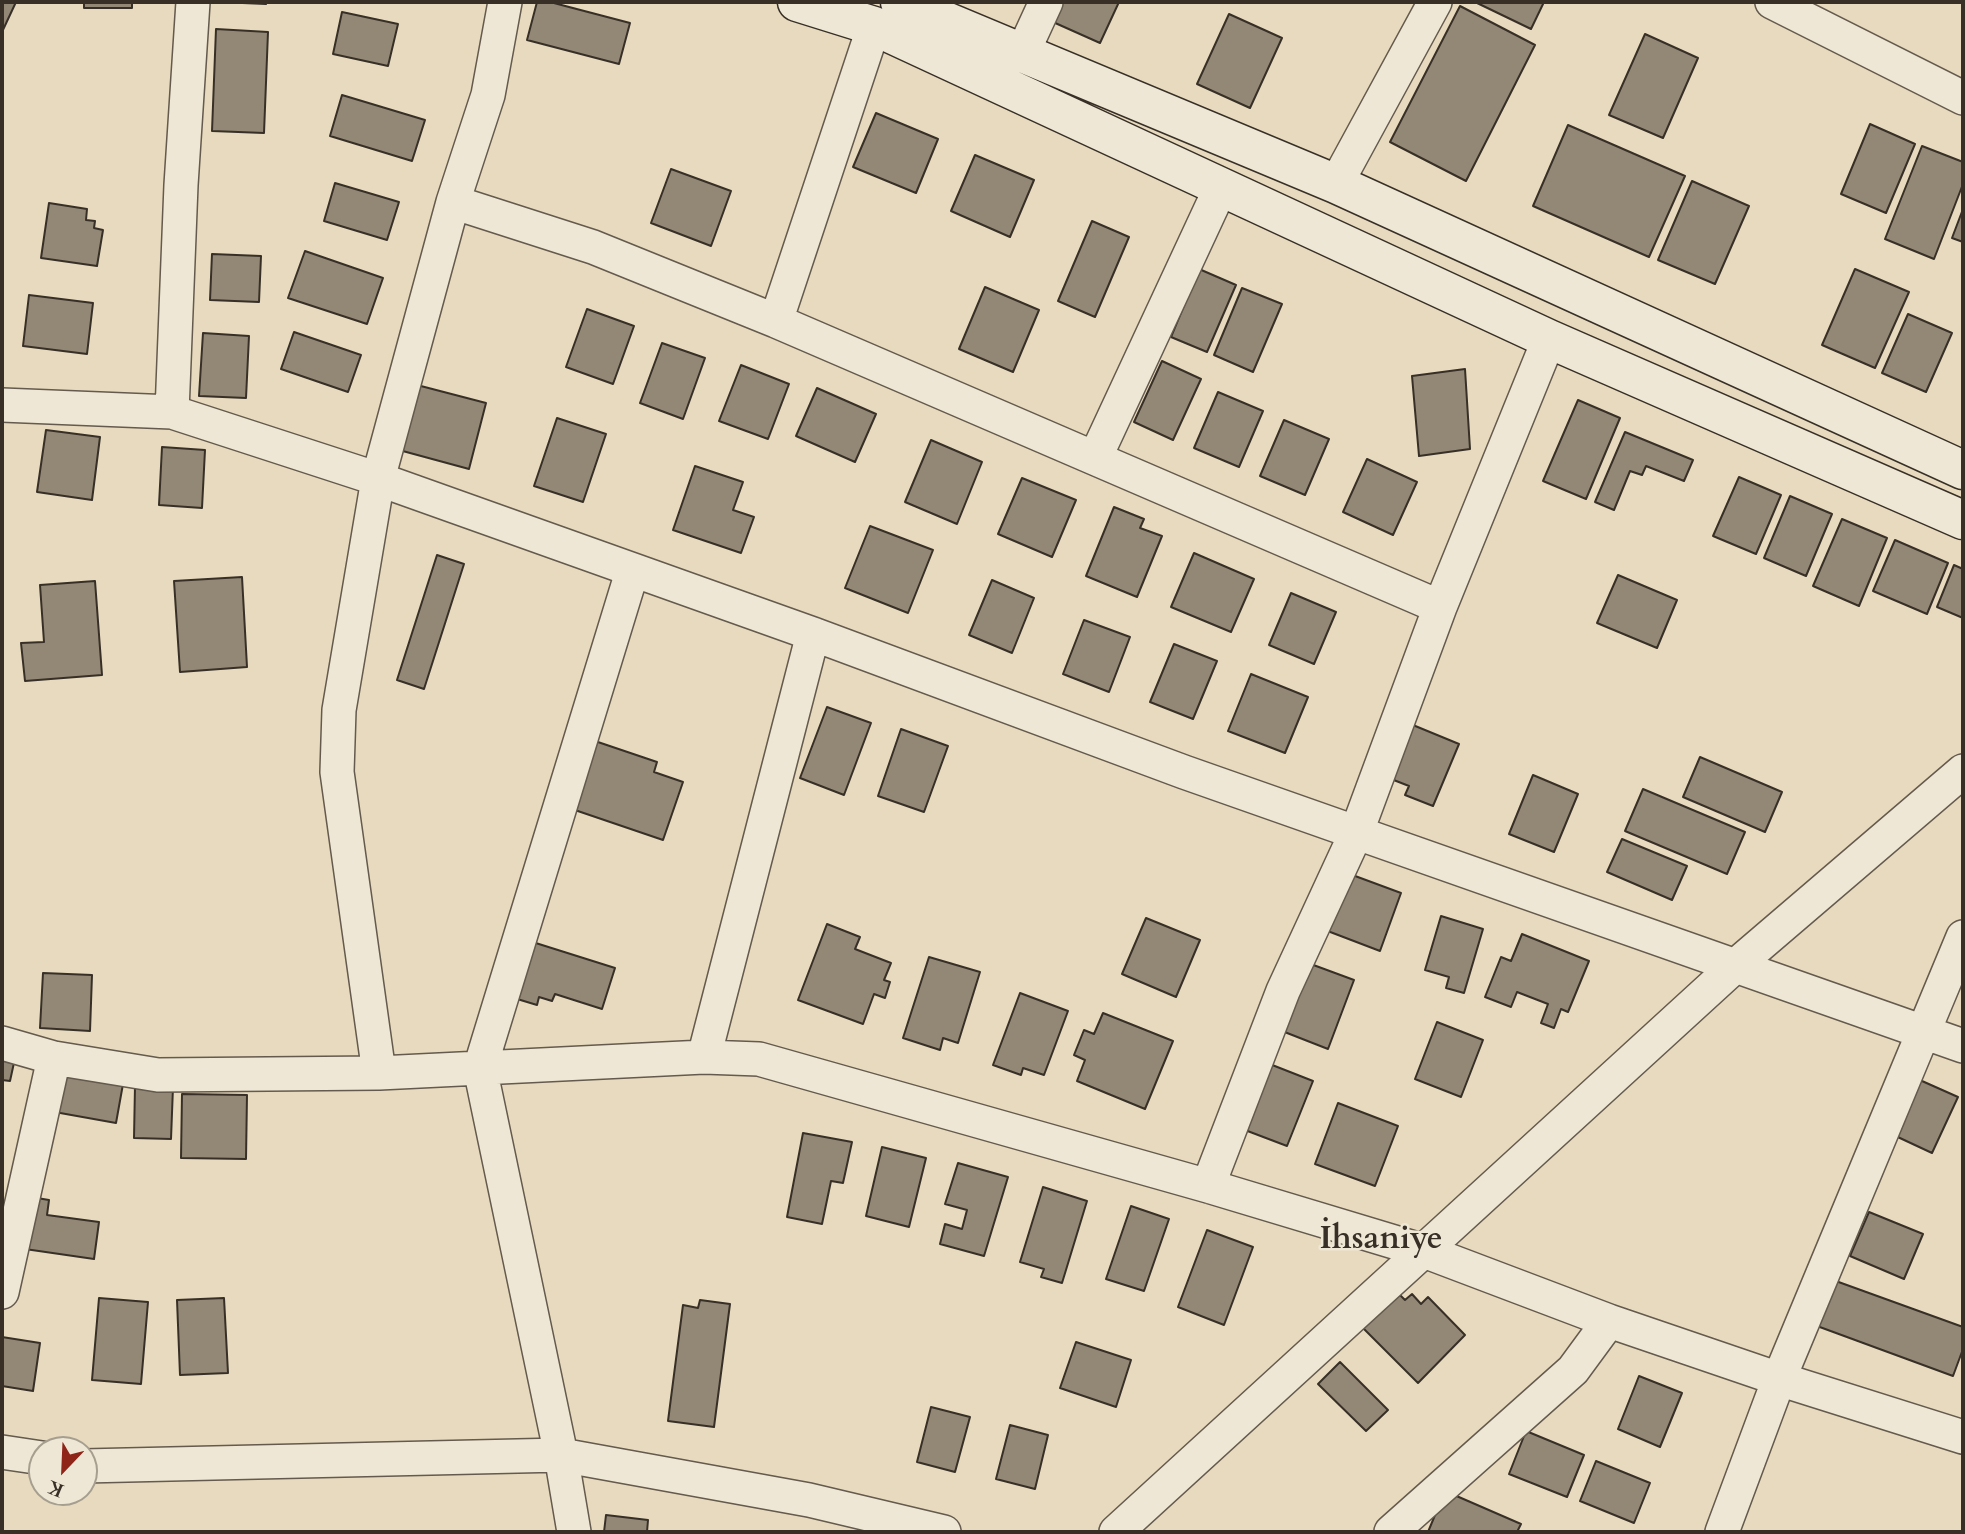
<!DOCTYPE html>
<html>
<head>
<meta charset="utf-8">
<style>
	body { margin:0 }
	#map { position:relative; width:1965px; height:1534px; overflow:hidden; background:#e7dabe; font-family:Cardo,serif }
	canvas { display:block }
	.frame { position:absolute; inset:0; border:4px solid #383027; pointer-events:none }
	.north { position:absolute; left:28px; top:1436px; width:70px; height:70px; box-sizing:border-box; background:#efe7d5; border:2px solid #a69e8f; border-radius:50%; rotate:203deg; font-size:19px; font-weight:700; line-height:28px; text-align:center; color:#383027 }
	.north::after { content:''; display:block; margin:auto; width:24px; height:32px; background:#8f2418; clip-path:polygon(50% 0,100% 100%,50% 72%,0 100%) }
</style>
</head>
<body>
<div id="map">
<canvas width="1965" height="1534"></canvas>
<div class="frame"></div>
<div class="north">K</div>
</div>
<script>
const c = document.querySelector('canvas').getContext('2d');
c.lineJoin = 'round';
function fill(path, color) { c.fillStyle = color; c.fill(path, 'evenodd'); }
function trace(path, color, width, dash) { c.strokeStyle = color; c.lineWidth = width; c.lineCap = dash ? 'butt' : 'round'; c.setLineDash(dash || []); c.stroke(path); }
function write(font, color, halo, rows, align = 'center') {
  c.font = font + ' Cardo,serif'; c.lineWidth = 5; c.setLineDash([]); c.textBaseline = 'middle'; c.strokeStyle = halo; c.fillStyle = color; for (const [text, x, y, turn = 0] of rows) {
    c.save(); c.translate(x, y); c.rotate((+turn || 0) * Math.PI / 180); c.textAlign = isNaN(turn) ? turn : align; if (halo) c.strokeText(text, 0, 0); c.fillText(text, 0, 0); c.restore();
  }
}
const building = new Path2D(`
	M2 2H16L2 32Z
	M84 2H132V8H84Z
	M219 2H267L266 4Z
	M537 2H550L630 23 619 64 527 40Z
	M1051 2H1119L1100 43 1044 18Z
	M1475 2H1544L1531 29Z
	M1460 6 1535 45 1466 181 1390 142Z
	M342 12 398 24 388 66 333 54Z
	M1229 14 1282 38 1250 108 1197 84Z
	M216 29 268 32 264 133 212 131Z
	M1645 34 1698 58 1663 138 1609 115Z
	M342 95 425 120 412 161 330 136Z
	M876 113 938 139 916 193 853 167Z
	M1870 124 1915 144 1886 213 1841 194Z
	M1568 125 1685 176 1649 257 1533 206Z
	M1922 146 1963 162V184L1934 259 1885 239Z
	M975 155 1034 180 1010 237 951 211Z
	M671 169 731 191 711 246 651 223Z
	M1692 181 1749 206 1715 284 1658 260Z
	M335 183 399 202 387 240 324 221Z
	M49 203 87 209 86 220 95 221 94 228 103 230 97 266 41 258Z
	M1963 209V242L1952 238Z
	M1092 221 1129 237 1095 317 1058 301Z
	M305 251 383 278 367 324 288 298Z
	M212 254 261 256 259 302 210 300Z
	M1199 269 1236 285 1207 352 1171 337Z
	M1855 269 1909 292 1875 368 1822 345Z
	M985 287 1039 310 1013 372 959 349Z
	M1242 288 1282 304 1253 372 1214 355Z
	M29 295 93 303 87 354 23 346Z
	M587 309 634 326 613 384 566 367Z
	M1908 314 1952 333 1926 392 1882 373Z
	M294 332 361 355 348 392 281 369Z
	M203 333 249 336 246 398 199 396Z
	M662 343 705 358 683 419 640 403Z
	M1162 361 1201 379 1173 440 1134 422Z
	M741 365 789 384 768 439 719 421Z
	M1465 369 1470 449 1419 456 1412 376Z
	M417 385 486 403 469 469 399 450Z
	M817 388 876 414 855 462 796 436Z
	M1218 392 1263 411 1239 467 1194 448Z
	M1578 400 1620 418 1586 499 1543 481Z
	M557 418 606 434 583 502 534 486Z
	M1284 420 1329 439 1305 495 1260 476Z
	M46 430 100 437 92 500 37 492Z
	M1625 432 1693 460 1684 481 1646 466 1642 475 1630 471 1614 510 1595 502Z
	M931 440 982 462 957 524 905 502Z
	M162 447 205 450 202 508 159 505Z
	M1367 459 1417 482 1393 535 1343 512Z
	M695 466 743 482 733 510 754 517 741 553 673 530Z
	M1739 477 1781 495 1756 554 1713 536Z
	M1022 478 1076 500 1052 557 998 534Z
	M1790 496 1832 514 1806 576 1764 558Z
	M1114 507 1144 519 1140 528 1162 536 1137 597 1086 576Z
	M1842 519 1887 538 1859 606 1813 586Z
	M870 526 933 550 908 613 845 588Z
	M1895 540 1948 563 1927 614 1873 591Z
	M1194 553 1254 579 1231 632 1171 607Z
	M437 555 464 564 424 689 397 680Z
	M1954 565 1963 569V618L1937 607Z
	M1618 575 1677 600 1657 648 1597 623Z
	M242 577 247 667 180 672 174 581Z
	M992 580 1034 598 1012 653 969 635Z
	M95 581 102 675 25 681 21 643 44 642 40 585Z
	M1291 593 1336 612 1314 664 1269 645Z
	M1084 620 1130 637 1109 692 1063 674Z
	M1174 644 1217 661 1193 719 1150 702Z
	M1251 674 1308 697 1285 753 1228 731Z
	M827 707 871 723 844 795 800 778Z
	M1408 723 1459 744 1433 806 1405 795 1409 786 1386 777Z
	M901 729 948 746 924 812 878 796Z
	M589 739 657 762 654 772 683 782 663 840 566 807Z
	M1700 757 1782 792 1765 832 1683 797Z
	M1533 775 1578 794 1554 852 1509 834Z
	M1643 789 1745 832 1727 874 1625 831Z
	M1622 839 1687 866 1672 900 1607 872Z
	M1347 873 1401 893 1380 951 1325 930Z
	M1441 916 1483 929 1464 993 1446 988 1449 977 1425 970Z
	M1146 918 1200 940 1176 997 1122 974Z
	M827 924 860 937 855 949 891 963 884 980 890 982 885 998 874 994 863 1024 798 1000Z
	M1522 934 1589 961 1568 1012 1561 1009 1554 1028 1541 1023 1548 1004 1517 992 1511 1007 1485 997 1501 957 1511 961Z
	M523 939 615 968 602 1009 555 994 552 1001 539 997 537 1005 504 995Z
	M929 957 980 972 958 1043 943 1038 940 1050 903 1038Z
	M1308 963 1354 980 1328 1049 1282 1031Z
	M43 973 92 975 90 1031 40 1028Z
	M1020 993 1068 1011 1044 1075 1023 1068 1021 1075 993 1065Z
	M1103 1013 1173 1041 1145 1109 1077 1081 1085 1060 1074 1055 1084 1030 1094 1034Z
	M1437 1022 1483 1040 1461 1097 1415 1079Z
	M2 1046 17 1049 10 1081 2 1080Z
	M1262 1061 1313 1081 1287 1146 1237 1127Z
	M56 1072 123 1084 116 1123 49 1111Z
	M1913 1077 1958 1097 1932 1153 1887 1132Z
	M135 1086 173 1087 171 1139 134 1138Z
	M182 1094 247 1095 246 1159 181 1158Z
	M1338 1103 1398 1126 1375 1186 1315 1164Z
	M803 1133 852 1142 843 1183 831 1181 822 1224 787 1217Z
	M882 1147 926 1158 909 1227 866 1216Z
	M958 1163 1008 1177 984 1256 940 1244 945 1224 962 1229 967 1210 945 1204Z
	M1043 1187 1087 1201 1062 1283 1041 1277 1044 1269 1020 1262Z
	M25 1196 49 1200 47 1215 99 1222 94 1259 18 1248Z
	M1131 1206 1169 1219 1144 1291 1106 1279Z
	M1869 1212 1923 1234 1904 1279 1850 1256Z
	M1207 1230 1253 1247 1224 1325 1178 1307Z
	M1833 1280 1963 1327V1349L1953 1376 1817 1326Z
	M1395 1290 1405 1300 1412 1294 1421 1304 1428 1297 1465 1335 1418 1383 1360 1325Z
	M99 1298 148 1302 141 1384 92 1380Z
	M224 1298 228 1373 180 1375 177 1300Z
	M700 1300 730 1304 714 1427 668 1421 683 1305 698 1308Z
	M2 1337 40 1343 33 1391 2 1386Z
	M1076 1342 1131 1360 1116 1407 1060 1388Z
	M1340 1362 1388 1410 1366 1431 1318 1384Z
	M1639 1376 1682 1393 1660 1447 1618 1429Z
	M931 1407 970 1417 955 1472 917 1462Z
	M1010 1425 1048 1435 1035 1489 996 1479Z
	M1526 1431 1584 1455 1567 1497 1509 1474Z
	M1596 1461 1650 1483 1634 1523 1580 1501Z
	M1445 1491 1521 1524 1517 1532H1428Z
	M606 1515 648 1520 647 1532H604Z`);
const street = new Path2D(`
	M1772 2 1963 98
	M1023 52 1046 2
	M1336 184 1435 2
	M453 202 593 247 776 321 1440 607
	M776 321 874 26
	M2 405 172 412 378 479 813 634 1184 772 1963 1046
	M172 412 181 185 193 2
	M1095 458 1221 187
	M2 1043 54 1058 158 1075 379 1073 704 1057 759 1059 1208 1186 1424 1251 1609 1321 1779 1379 1963 937
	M704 1057 813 634
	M379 1073 337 772 339 710 378 479 453 202 488 95 505 2
	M1208 1186 1283 991 1357 831 1440 607 1549 339
	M2 1292 54 1058
	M2 1452 42 1458
	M84 1466 561 1455 809 1500 944 1532
	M574 1532 561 1455 480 1068 632 572
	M1116 1532 1734 967 1963 771
	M1391 1532 1573 1370 1609 1321
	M1722 1532 1779 1379 1963 1437`);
const secondary = new Path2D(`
	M797 2 874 26 1549 339 1963 520
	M900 2 1336 184 1963 470`);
const districtNames = [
	["İhsaniye",1381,1241]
];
fill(building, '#938876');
trace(building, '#383027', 2);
trace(street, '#645a4d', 36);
trace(secondary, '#383027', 41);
trace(street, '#efe7d5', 33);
trace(secondary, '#efe7d5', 38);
write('bold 32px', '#383027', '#efe7d5', districtNames);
</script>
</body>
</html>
